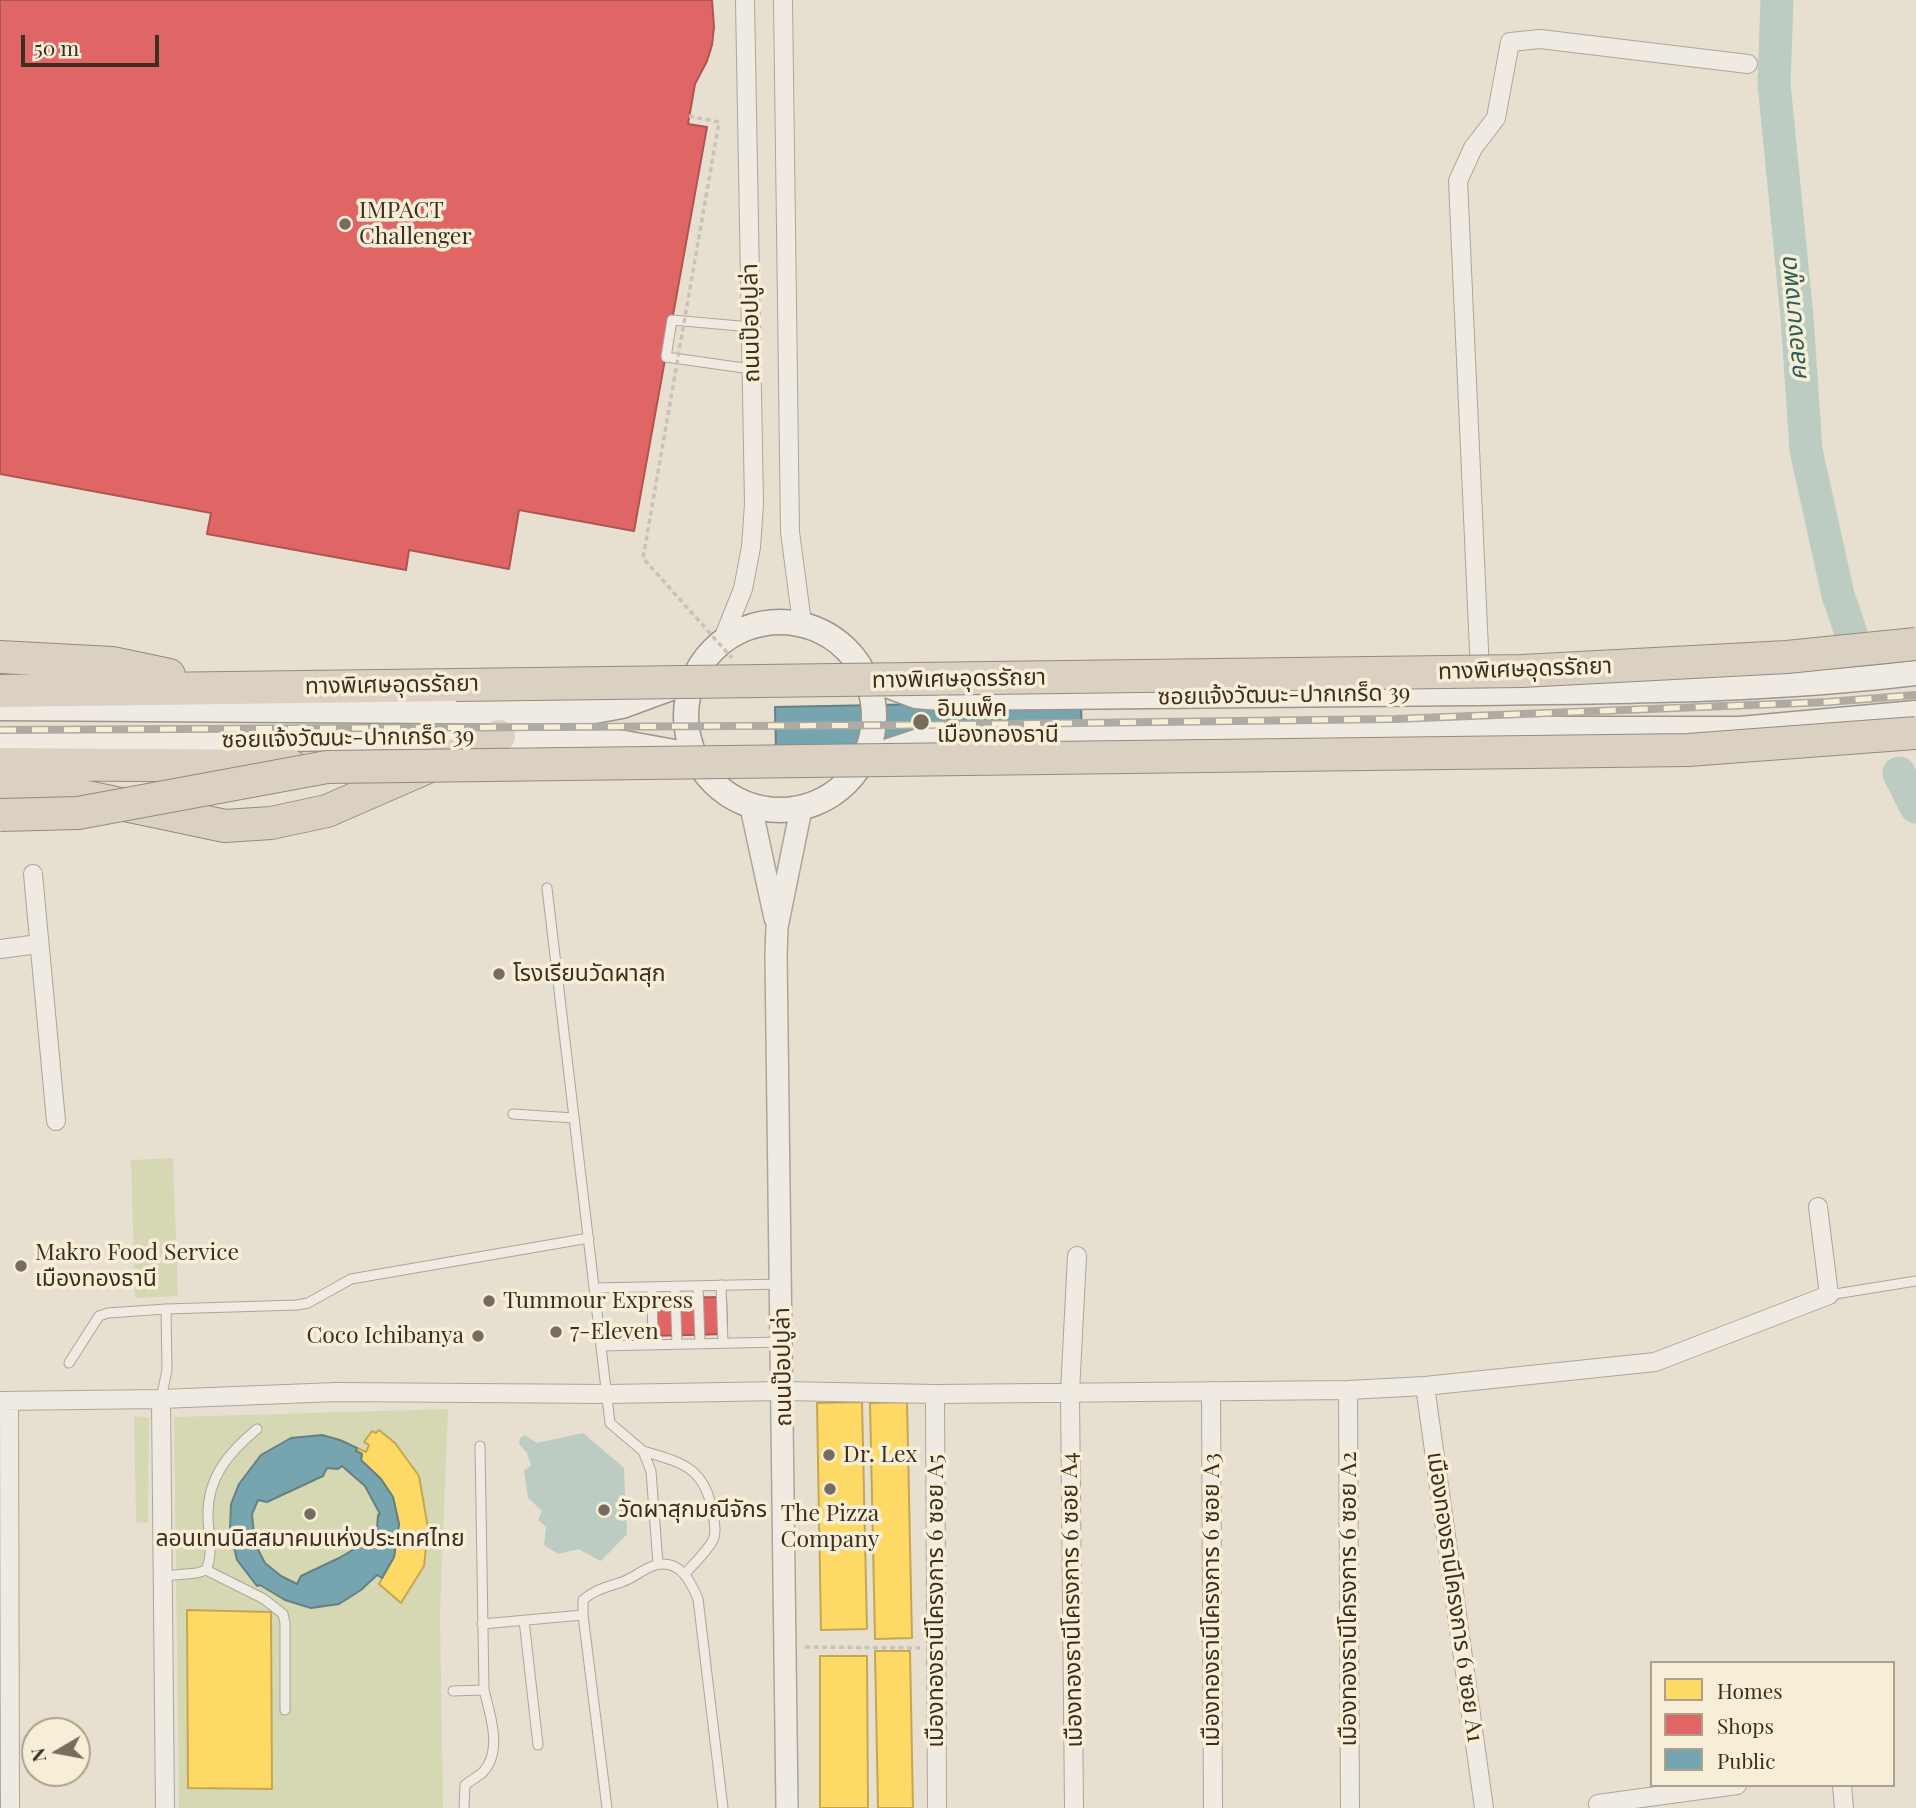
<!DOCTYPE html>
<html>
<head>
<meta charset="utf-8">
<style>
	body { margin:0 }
	#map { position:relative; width:1916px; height:1808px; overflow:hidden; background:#e7e0d1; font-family:"Playfair Display",serif }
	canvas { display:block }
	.legend { position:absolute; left:1650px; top:1661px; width:245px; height:126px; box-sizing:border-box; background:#f7eed8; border:2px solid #ada18e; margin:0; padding:9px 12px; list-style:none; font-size:21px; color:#3d2e20 }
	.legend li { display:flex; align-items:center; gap:14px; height:35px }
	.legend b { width:35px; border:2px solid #ada18e }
	.north { position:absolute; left:21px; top:1717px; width:70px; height:70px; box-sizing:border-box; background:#f7eed8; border:2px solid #ada18e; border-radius:50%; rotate:260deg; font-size:19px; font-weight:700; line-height:28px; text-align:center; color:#3d2e20 }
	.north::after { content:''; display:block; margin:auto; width:24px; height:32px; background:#786c5e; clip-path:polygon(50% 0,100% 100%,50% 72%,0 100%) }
	.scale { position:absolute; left:21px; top:35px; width:138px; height:32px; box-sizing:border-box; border:4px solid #3d2e20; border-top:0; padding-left:9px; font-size:21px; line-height:24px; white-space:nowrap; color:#3d2e20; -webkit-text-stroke:5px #f7eed8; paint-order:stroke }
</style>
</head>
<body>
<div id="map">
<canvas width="1916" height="1808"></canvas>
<ul class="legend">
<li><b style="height:19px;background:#ffd966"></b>Homes</li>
<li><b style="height:19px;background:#e06666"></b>Shops</li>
<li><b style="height:19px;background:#76a5af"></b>Public</li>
</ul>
<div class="north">N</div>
<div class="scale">50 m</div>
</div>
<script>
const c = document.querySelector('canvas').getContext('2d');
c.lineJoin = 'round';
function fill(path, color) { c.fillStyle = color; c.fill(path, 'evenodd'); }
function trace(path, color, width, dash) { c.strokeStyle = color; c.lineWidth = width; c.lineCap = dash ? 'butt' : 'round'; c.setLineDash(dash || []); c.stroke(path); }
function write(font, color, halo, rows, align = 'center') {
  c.font = font + ' "Playfair Display","Noto Sans Thai",serif'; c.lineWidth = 7; c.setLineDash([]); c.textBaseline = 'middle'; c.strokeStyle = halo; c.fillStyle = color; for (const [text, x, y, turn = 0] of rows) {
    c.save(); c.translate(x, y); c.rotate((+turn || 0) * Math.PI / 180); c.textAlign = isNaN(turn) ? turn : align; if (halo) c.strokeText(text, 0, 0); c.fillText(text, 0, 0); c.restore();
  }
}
const green = new Path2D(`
	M173 1158 178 1296 135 1298 131 1160Z
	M448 1409 440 1612 443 1808H179L174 1417Z
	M134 1416 149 1418 148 1523 136 1522Z`);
const water = new Path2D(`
	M583 1433 624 1468 627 1534 601 1561 578 1549 558 1554 544 1545 546 1527 538 1520 542 1511 528 1498 524 1470 531 1466 527 1453 519 1444 520 1438 525 1435 537 1443Z`);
const homes = new Path2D(`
	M862 1402 867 1629 821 1630 817 1403Z
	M907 1402 912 1638 875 1639 870 1403Z
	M379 1430 395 1443 419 1476 428 1528 424 1566 401 1603 379 1584 394 1557 399 1524 393 1497 381 1479 361 1460 362 1454 356 1451 357 1448 366 1452 369 1445 364 1442 372 1431 376 1433Z
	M187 1610 271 1612 272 1789 188 1788Z
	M875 1651H910L913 1808H878Z
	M820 1656H867L868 1808H820Z`);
const shops = new Path2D(`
	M0 0H712L714 27 712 45 707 61 695 84 688 124 707 127 634 531 519 510 509 569 409 550 406 570 207 534 211 513 0 474Z
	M726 1297 727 1334 649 1336 648 1298Z`);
const public = new Path2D(`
	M1081 701 1082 744 776 750 775 707Z
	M322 1435 340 1440 357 1448 356 1451 362 1454 361 1460 381 1479 393 1497 399 1524 394 1557 382 1578 377 1575 361 1590 339 1604 311 1608 285 1600 260 1585 257 1586 237 1560 230 1529 231 1504 239 1484 261 1455 291 1438ZM342 1466 365 1486 380 1514 378 1515 376 1542 368 1541 339 1558 301 1576 297 1584 281 1576 265 1563 255 1544 252 1514 258 1500 267 1502 323 1476 327 1468 338 1469Z`);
const river = new Path2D(`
	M1777 0 1774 84 1797 317 1806 450 1838 595 1851 633
	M1899 773 1916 807`);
const path = new Path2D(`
	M805 1647 920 1648`);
const service = new Path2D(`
	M751 327 672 320 666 357 751 369
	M547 888 610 1423 643 1451 651 1471 658 1564
	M513 1114 574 1118
	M721 1285 723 1343
	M675 1286 677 1344
	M698 1286 700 1344
	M652 1287 653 1345
	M595 1288 782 1284
	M1829 1295 1916 1281
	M601 1346 780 1342
	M69 1363 99 1316 108 1313 166 1309
	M161 1399 167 1370 166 1309 297 1305 308 1303 351 1279 589 1238
	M643 1451C683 1463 705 1467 713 1514 714 1522 717 1532 713 1540 707 1552 694 1563 685 1574
	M206 1570 264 1599 283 1614 285 1623V1710
	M163 1576 197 1573 206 1570C214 1552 208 1535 208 1516 207 1478 229 1452 257 1429
	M524 1620 538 1745
	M482 1624 583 1615
	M453 1691 484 1690 480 1446
	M464 1808 465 1785C471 1780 478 1777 483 1772 503 1751 490 1714 484 1690
	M607 1808 583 1615V1600C595 1589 608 1587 622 1582 634 1578 644 1568 656 1565 680 1559 691 1582 698 1599L723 1808`);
const minor = new Path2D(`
	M783 0 790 532 802 623
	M722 641 743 589 751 547 754 504 745 0
	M1480 672 1458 181 1473 148 1496 118 1510 42 1540 39 1748 64
	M33 874 56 1121
	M0 949 38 944
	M1425 1386 1484 1808
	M1348 1390 1350 1808
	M1211 1391 1213 1808
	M935 1394 937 1808
	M161 1399 165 1808
	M0 1401 161 1399 336 1392 608 1394 783 1391 935 1394 1348 1390 1425 1386 1655 1362 1829 1295 1818 1207
	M9 1401 10 1808
	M1842 1785 1844 1808
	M1598 1804 1737 1785
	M1074 1808 1070 1392 1077 1256`);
const tertiary = new Path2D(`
	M751 807 775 918
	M787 1808 776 955 777 927 801 809`);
const secondary = new Path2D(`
	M686 716a94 94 0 1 1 188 0a94 94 0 1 1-188 0Z
	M881 683 916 696 940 698C1116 697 1292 695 1468 693 1618 691 1767 691 1916 673
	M0 708 589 712 622 706 671 688
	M0 743 499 736 607 740 680 753
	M880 754 931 737H1116L1460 729H1740L1916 713`);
const motorway = new Path2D(`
	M0 657 112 663 169 675
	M0 691 456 685
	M0 764 291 766
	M0 793 63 792 225 826 271 823 327 811 499 736`);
const rail = new Path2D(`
	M0 730 920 725 1395 719 1828 702 1916 695`);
const pathBridge = new Path2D(`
	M689 116 719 122 643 558 732 658`);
const motorwayBridge = new Path2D(`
	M456 685 1522 671 1787 657 1916 644
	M0 815 78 813 327 767 1688 750 1916 733`);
const markers = [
	[345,224,7,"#786c5e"],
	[921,722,9,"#786c5e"],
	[499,974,7,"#786c5e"],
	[21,1266,7,"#786c5e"],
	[489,1301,7,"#786c5e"],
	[556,1332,7,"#786c5e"],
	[478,1336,7,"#786c5e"],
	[829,1455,7,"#786c5e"],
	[830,1489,7,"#786c5e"],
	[604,1510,7,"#786c5e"],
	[310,1514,7,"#786c5e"]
];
const poiNames = [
	["IMPACT",359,211],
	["Challenger",359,237],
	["อิมแพ็ค",937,709],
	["เมืองทองธานี",937,735],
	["โรงเรียนวัดผาสุก",513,974],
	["Makro Food Service",35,1253],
	["เมืองทองธานี",35,1279],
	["Tummour Express",503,1301],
	["7-Eleven",570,1332],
	["Coco Ichibanya",464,1336,"right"],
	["Dr. Lex",843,1455],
	["วัดผาสุกมณีจักร",618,1510],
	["The Pizza",830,1514,"center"],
	["Company",830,1540,"center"],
	["ลอนเทนนิสสมาคมแห่งประเทศไทย",310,1539,"center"]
];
const streetNames = [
	["ถนนป๊อปปูล่า",751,323,-91],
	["ทางพิเศษอุดรรัถยา",1525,669,-2],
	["ทางพิเศษอุดรรัถยา",959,679,-1],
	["ทางพิเศษอุดรรัถยา",392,685,-1],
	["ซอยแจ้งวัฒนะ-ปากเกร็ด 39",1284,695,-1],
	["ซอยแจ้งวัฒนะ-ปากเกร็ด 39",348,738,-1],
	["ถนนป๊อปปูล่า",783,1367,-91],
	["เมืองทองธานีโครงการ 6 ซอย A1",1455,1597,82],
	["เมืองทองธานีโครงการ 6 ซอย A2",1349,1599,-90],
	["เมืองทองธานีโครงการ 6 ซอย A4",1072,1600,-91],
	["เมืองทองธานีโครงการ 6 ซอย A3",1212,1600,-90],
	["เมืองทองธานีโครงการ 6 ซอย A5",936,1601,-90]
];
const waterNames = [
	["คลองบางพูด",1794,319,-95]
];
fill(green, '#d6d7b3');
fill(water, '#bcccc2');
fill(homes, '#ffd966');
trace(homes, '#c5a651', 2);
fill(shops, '#e06666');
trace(shops, '#af5551', 2);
fill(public, '#76a5af');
trace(public, '#658184', 2);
trace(river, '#bcccc2', 33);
trace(service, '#ada599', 11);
trace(minor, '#ada599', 20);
trace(tertiary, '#ada599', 24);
trace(secondary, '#9c958a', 27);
trace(motorway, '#928b80', 34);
trace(path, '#c8c2b9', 3.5, [5, 3.5]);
trace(service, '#efebe3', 9);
trace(minor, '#efebe3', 18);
trace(tertiary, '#efebe3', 21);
trace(secondary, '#efebe3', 24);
trace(motorway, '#dad1c2', 32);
trace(rail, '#afaaa2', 8);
trace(rail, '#f7eed8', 5, [16]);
trace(motorwayBridge, '#928b80', 34, []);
trace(pathBridge, '#c8c2b9', 3.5, [5, 3.5]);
trace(motorwayBridge, '#dad1c2', 32);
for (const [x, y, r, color] of markers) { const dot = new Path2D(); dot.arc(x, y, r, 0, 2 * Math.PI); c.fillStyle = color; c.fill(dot); trace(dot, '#f7eed8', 2.5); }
write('23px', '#3d2e20', '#f7eed8', poiNames, 'left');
write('23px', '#3d2e20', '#f7eed8', streetNames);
write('italic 24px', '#2f5d5a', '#f7eed8', waterNames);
</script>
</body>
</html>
